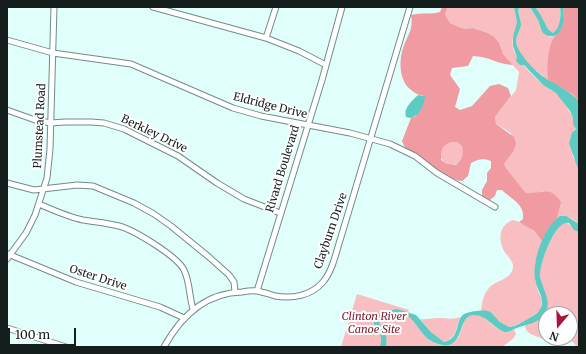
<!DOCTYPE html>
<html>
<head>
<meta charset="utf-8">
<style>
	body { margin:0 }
	#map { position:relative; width:586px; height:354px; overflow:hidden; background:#e0fffb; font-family:Merriweather,serif }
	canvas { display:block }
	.frame { position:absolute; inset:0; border:8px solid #131e1d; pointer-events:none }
	.north { position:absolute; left:538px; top:306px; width:40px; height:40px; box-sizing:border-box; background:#fff; border:1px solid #a1a5a5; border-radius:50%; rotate:199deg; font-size:11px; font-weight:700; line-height:16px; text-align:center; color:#131e1d }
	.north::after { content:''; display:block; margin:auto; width:14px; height:18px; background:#aa143a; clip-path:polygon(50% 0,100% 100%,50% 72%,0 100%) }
	.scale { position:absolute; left:8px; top:328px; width:68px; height:18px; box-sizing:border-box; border:2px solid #131e1d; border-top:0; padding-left:5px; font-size:12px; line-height:14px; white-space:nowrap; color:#131e1d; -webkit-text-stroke:3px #fff; paint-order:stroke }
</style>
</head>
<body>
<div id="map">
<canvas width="586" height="354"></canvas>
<div class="frame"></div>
<div class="north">N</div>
<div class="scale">100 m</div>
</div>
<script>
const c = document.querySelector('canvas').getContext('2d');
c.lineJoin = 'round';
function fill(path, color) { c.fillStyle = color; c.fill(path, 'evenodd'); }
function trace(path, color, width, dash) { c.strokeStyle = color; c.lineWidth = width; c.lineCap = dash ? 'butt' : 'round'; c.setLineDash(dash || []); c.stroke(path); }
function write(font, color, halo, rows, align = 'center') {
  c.font = font + ' Merriweather,serif'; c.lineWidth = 4; c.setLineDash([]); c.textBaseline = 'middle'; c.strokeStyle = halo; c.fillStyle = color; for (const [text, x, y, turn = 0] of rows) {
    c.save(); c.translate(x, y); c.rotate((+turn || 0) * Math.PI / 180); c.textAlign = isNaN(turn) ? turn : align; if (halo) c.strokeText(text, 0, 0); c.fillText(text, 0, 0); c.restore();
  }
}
const green = new Path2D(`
	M448 7H514C515 12 517 17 517 22 516 31 511 38 513 47 515 58 537 81 546 87 550 90 554 91 557 94 564 100 573 121 579 122V128L572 132 569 143 571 146 573 157 576 162 579 172V224L572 219 564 216 557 218 558 212 544 191 535 194 526 193 506 168 504 164 513 152 511 133 496 124 495 117 516 90 519 72 503 54 488 33 473 28 465 29 459 27 450 23 445 14Z
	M519 7H530L538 20 542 32 550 37 555 36 551 44 548 55 556 31 553 33 548 29 535 7H560V18L579 7V103L543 79V76C533 68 516 55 516 41 516 36 520 31 520 26 521 20 517 14 519 7Z
	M440 153a12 12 0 1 1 24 0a12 12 0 1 1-24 0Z
	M513 220C525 223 535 231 542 241L535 264V280L538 291 542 299 541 309 529 319 511 327 506 326 497 320 490 312 481 311C482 304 483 294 489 288 495 280 513 280 513 266 513 260 507 256 504 251 498 239 499 225 513 220Z
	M566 222 579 232V347H577L573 342 568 340C559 348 550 342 541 338 534 335 525 334 525 325 565 312 540 299 540 273 540 261 554 225 566 222ZM546 314H570V338H546Z
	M357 294 409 310 407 315C421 323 423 342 441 345 465 349 458 319 471 315 489 311 494 339 514 329L516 334 514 338 502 347H341Z
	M460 317C456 327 457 338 444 342L431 332 420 319C426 320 431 318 437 318 446 318 452 320 460 317Z`);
const forest = new Path2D(`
	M442 7H448L445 14 450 23 459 27 465 29 473 28 488 33 494 37 499 43 503 54 513 65C499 65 488 56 473 56L468 66 452 68 450 75 460 89 455 107 460 110 472 106 490 86 499 84 508 88 511 96 495 117 496 124 514 137 516 144 513 152 504 164 506 168 526 193C544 194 549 185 561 202L557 218 550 228 542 241 534 231 519 222 523 219C525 204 511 199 502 190H497L495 196 490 200 482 196V190L487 181V173L491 168V161C484 158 478 159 471 163L468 176 462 181C443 179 421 158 405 148L402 141 411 118 416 116 423 95C417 95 415 93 410 89 399 80 399 60 403 48 407 36 414 29 411 15 421 12 431 15 440 12ZM451 142H457L462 146C464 155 462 160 456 165L447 164 441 160C441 150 441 146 451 142Z
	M563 7H579V101L573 94 548 80C547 67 547 50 553 39 556 34 561 32 562 26 564 20 563 13 563 7Z`);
const water = new Path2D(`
	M514 7H519C517 14 521 19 521 25 520 30 517 35 516 40 515 52 539 75 548 80 560 86 570 92 579 101V122L574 120 570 111 556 93 543 85 524 65H520L516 61 517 57 513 46V37L517 22Z
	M530 7H535L540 14 548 29 553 33C561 28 561 15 560 7H563C563 13 564 18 563 24 561 35 551 41 542 32L538 20Z
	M418 95 425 96C424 106 420 115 411 118L406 117C403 108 412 101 418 95Z
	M579 128V172L569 143 572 132Z
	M560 216H566L579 224V232L574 230 569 223C555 219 539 265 540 276 542 288 552 301 546 312 541 323 527 324 517 328 513 329 510 332 505 332 494 329 487 315 474 315 456 315 466 353 438 344 412 336 416 296 379 321 380 331 389 330 386 347H380C381 343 382 338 380 334 376 325 370 324 378 313L397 309 416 315 431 332 444 342C463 338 453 316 467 313 472 311 482 310 488 311 492 312 494 316 497 319 499 322 506 326 510 327 515 327 532 317 537 313 540 310 542 307 542 303 543 296 536 288 535 279 532 260 544 227 560 216Z`);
const river = new Path2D(`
	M577 112V123L579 126`);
const minor = new Path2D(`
	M153 7 266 38 299 51 326 65
	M266 38 276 7
	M7 40 53 53 131 64 233 108 261 116 350 133 390 144 415 156 437 173 495 207
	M7 110 35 120 51 123 65 122H91L104 123 124 129 178 156 217 183 244 199 280 213
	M7 183 34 190 77 185 93 186 134 203 154 214 171 226 209 257 229 275 234 282 235 292
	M39 204C53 210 68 217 83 220 95 222 107 223 119 226 134 230 177 256 184 270 190 282 189 296 193 309
	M8 254 76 282 160 307 184 318
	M7 259 26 233 35 215 47 178 50 149 54 7
	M257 291 322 80 342 7
	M7 328 66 347
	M164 347C181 316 205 293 242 292 247 291 252 290 257 291 263 292 269 294 275 296 292 299 311 296 323 282 333 270 336 252 341 237L410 7`);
const streetNames = [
	["Eldridge Drive",270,106,14],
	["Plumstead Road",40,126,-87],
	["Berkley Drive",154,134,26],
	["Rivard Boulevard",283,169,-73],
	["Clayburn Drive",331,231,-71],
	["Oster Drive",98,278,18]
];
const parkNames = [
	["Clinton River",374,317],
	["Canoe Site",374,330]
];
fill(green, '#f9bec1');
fill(forest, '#f09ba1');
fill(water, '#5dcbc2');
trace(river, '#5dcbc2', 8);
trace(minor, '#6f8c89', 7);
trace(minor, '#fff', 5);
write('11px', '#131e1d', '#fff', streetNames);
write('italic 11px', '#822031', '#fff', parkNames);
</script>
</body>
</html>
